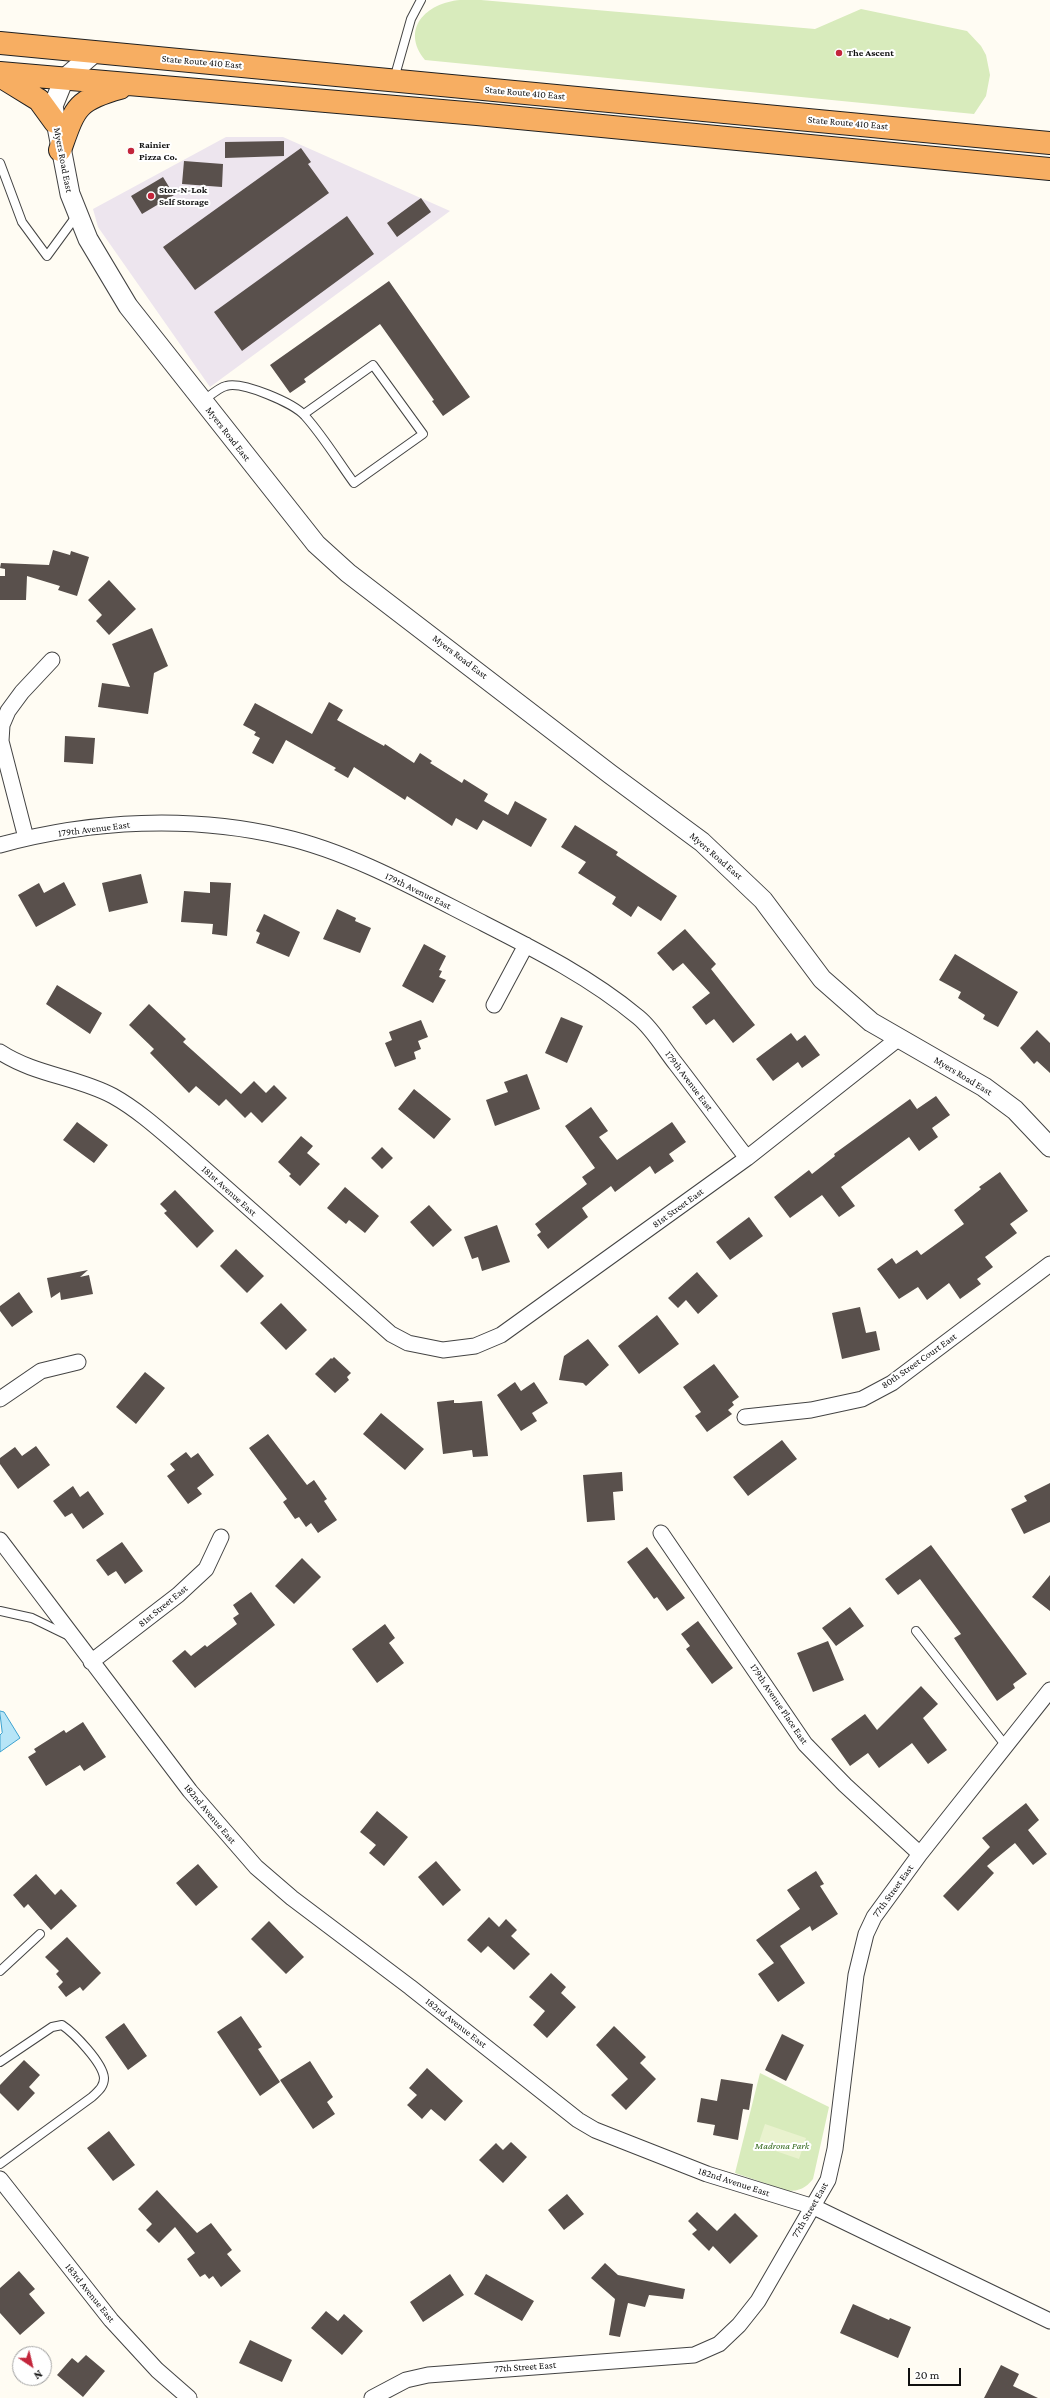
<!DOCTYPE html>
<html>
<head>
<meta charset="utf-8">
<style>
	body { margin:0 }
	#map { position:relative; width:1050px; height:2398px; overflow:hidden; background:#fffcf3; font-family:"Crimson Pro",serif }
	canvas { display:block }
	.north { position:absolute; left:12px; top:2346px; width:40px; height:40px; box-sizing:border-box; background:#fff; border:1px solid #9f9f9f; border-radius:50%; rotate:145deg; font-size:11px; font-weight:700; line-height:16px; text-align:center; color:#101010 }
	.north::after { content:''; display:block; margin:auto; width:14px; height:18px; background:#c3253b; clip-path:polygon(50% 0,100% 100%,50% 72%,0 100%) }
	.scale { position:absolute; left:908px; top:2368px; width:53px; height:18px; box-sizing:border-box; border:2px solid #101010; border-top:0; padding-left:5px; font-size:12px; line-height:14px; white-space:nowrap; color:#101010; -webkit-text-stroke:3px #fff; paint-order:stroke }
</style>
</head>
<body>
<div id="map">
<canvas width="1050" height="2398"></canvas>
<div class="north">N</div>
<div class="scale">20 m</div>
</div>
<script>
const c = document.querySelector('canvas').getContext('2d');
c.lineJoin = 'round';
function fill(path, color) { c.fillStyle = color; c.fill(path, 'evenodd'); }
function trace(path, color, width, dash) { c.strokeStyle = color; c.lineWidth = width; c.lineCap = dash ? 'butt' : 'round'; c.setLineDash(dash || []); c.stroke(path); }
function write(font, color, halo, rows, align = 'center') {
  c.font = font + ' "Crimson Pro",serif'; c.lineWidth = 4; c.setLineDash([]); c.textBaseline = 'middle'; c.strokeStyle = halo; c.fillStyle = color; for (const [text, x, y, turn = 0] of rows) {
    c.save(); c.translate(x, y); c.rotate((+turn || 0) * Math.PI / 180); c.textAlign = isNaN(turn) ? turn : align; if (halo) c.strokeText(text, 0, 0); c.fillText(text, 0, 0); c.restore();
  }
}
const industrial = new Path2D(`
	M226 137H283L450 211 210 387 98 227 93 209Z`);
const green = new Path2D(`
	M460 0H481L815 29 861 9 967 31 981 46 986 55 990 75 986 96 974 114 425 60C400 29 426 3 460 0Z
	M760 2073 829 2107 813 2179C806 2188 799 2191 788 2191L735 2173Z`);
const pitch = new Path2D(`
	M765 2124 806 2138 799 2159 758 2145Z`);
const water = new Path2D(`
	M0 1711 4 1712 20 1738 0 1752V1735L2 1733Z`);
const building = new Path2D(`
	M284 141V156L225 158V142Z
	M301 148 311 162 308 164 329 193 195 290 163 247Z
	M184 161 223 164 222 187 182 184Z
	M163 177 174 195 142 214 131 196Z
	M421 198 431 212 397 237 387 223Z
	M347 216 374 254 242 351 214 312Z
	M389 281 470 397 443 416 432 401 434 400 380 324 304 379 306 382 290 393 270 365Z
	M53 550 70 555 71 551 89 557 77 596 58 590 60 586 27 576 26 600H0V576H5V569L0 568 1 563 49 565Z
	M109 580 136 609 109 635 96 621 102 615 88 600Z
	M152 628 168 666 154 673 148 714 98 707 102 683 130 687 112 644Z
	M329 702 343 710 337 720 384 746 385 744 414 763 420 753 432 761 430 763 462 783 464 779 488 794 484 801 508 815 515 801 547 819 531 847 483 820 477 830 456 818 452 826 407 796 405 800 354 767 348 778 334 770 336 768 286 740 273 764 252 753 260 738 254 735 256 732 243 725 255 703 312 734Z
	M65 736 95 738 93 764 64 762Z
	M575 825 618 852 616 855 677 896 661 921 638 906 631 917 612 904 616 897 578 873 586 862 561 847Z
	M141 874 148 903 109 912 102 883Z
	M64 882 76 905 36 927 18 895 39 883 44 893Z
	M210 882 231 883 227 936 212 934 213 924 181 922 184 891 210 893Z
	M337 909 356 918 355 921 371 928 360 953 323 939Z
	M264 914 300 932 289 957 256 943 260 933 256 931Z
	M685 929 716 964 711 969 755 1025 733 1043 714 1019 706 1025 692 1007 710 993 683 963 673 971 657 953Z
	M424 944 446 956 439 970 442 971 439 977 446 980 433 1003 402 986Z
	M955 954 1018 992 998 1027 983 1019 985 1015 958 998 961 992 939 980Z
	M57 985 102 1013 90 1034 46 1004Z
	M149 1004 186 1039 183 1042 241 1094 254 1081 266 1093 274 1085 287 1098 262 1123 251 1112 245 1118 226 1099 219 1106 196 1086 189 1093 150 1053 154 1049 129 1025Z
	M561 1017 583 1026 567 1063 545 1053Z
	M421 1020 428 1037 418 1041 421 1049 414 1052 416 1059 395 1067 385 1043 392 1040 389 1032Z
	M1037 1030 1050 1043V1073L1037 1061 1034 1064 1020 1048Z
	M791 1033 797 1041 805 1035 820 1055 802 1068 798 1062 773 1081 756 1059Z
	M527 1074 540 1109 495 1126 486 1100 508 1092 504 1082Z
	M414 1089 451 1119 434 1139 398 1109Z
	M936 1096 950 1115 932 1128 938 1137 919 1151 909 1137 841 1187 855 1206 839 1217 822 1195 790 1218 774 1197 809 1170 812 1174 835 1156 834 1154 910 1099 917 1109Z
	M591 1107 608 1131 599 1137 617 1160 672 1122 686 1142 669 1154 674 1161 655 1174 650 1166 615 1192 611 1186 582 1208 588 1217 548 1249 537 1235 541 1232 535 1224 587 1184 582 1177 595 1168 565 1126Z
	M77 1122 108 1145 94 1163 63 1140Z
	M301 1136 313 1146 307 1153 320 1164 300 1186 289 1176 291 1174 278 1162Z
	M382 1147 393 1158 382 1169 371 1158Z
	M1000 1172 1028 1211 1010 1224 1017 1233 985 1257 993 1267 977 1279 981 1284 960 1299 949 1283 927 1300 918 1287 899 1299 877 1269 892 1258 896 1264 917 1250 921 1255 964 1224 954 1210 981 1189 979 1187Z
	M345 1187 379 1216 365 1233 349 1220 346 1224 327 1208Z
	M175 1190 214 1231 197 1248 164 1213 167 1211 160 1204Z
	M429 1205 452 1230 433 1247 410 1222Z
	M749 1217 763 1236 730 1260 716 1242Z
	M497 1225 510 1262 482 1271 478 1257 472 1259 464 1237Z
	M236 1249 264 1276 247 1293 220 1266Z
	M88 1270 80 1277 89 1275 93 1294 61 1300 60 1292 51 1298 47 1278Z
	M697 1272 718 1296 698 1314 686 1300 678 1308 668 1298Z
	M19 1292 33 1312 12 1327 0 1311V1306Z
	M281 1303 307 1330 286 1350 260 1323Z
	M860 1307 866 1333 876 1331 880 1350 842 1359 832 1313Z
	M657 1315 679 1344 639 1374 618 1346Z
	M588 1339 609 1365 586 1386 583 1383 559 1380 564 1356Z
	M334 1357 351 1373 347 1377 349 1380 335 1393 315 1374 331 1358 332 1359Z
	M714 1364 739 1397 732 1402 734 1405 728 1410 732 1414 707 1432 695 1416 701 1412 683 1387Z
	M145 1372 165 1388 136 1424 116 1407Z
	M515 1382 521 1391 534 1382 548 1403 532 1413 537 1421 521 1431 497 1395Z
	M454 1400V1403H460L482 1401 488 1456 473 1457 472 1450 443 1454 437 1402Z
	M381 1413 424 1449 405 1470 363 1434Z
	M268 1434 307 1485 314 1480 327 1499 324 1501 337 1520 318 1533 311 1523 306 1527 299 1517 295 1519 283 1502 287 1499 249 1448Z
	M782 1440 797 1459 748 1496 733 1477Z
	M36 1446 50 1465 18 1489 0 1464V1458L15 1447 22 1456Z
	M186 1452 191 1458 198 1453 214 1475 197 1488 202 1494 188 1504 167 1476 175 1470 170 1464Z
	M622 1472 623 1491 613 1492 615 1520 587 1522 583 1475Z
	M1050 1483V1522L1024 1534 1011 1509 1027 1501 1024 1496Z
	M73 1486 80 1497 88 1491 104 1514 83 1529 72 1513 65 1517 53 1501Z
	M122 1542 143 1571 125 1584 116 1571 108 1576 96 1560Z
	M931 1545 1027 1674 1013 1684 1015 1688 997 1701 954 1638 961 1634 920 1579 898 1595 885 1579Z
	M647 1547 685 1598 667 1611 657 1597 654 1599 627 1562Z
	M302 1558 321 1577 294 1604 275 1586Z
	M1050 1575V1611L1032 1597Z
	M251 1592 275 1625 195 1688 172 1661 185 1650 191 1656 205 1645 207 1647 237 1624 233 1618 239 1614 233 1605Z
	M850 1607 864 1626 836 1646 822 1628Z
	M698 1621 733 1668 712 1684 686 1649 690 1646 681 1634Z
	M385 1624 395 1638 389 1643 404 1663 377 1683 352 1649Z
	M828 1641 844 1680 813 1692 797 1653Z
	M921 1686 938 1704 923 1718 947 1750 928 1764 912 1743 879 1768 868 1753 850 1766 831 1739 865 1714 877 1730Z
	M83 1722 106 1757 84 1771 80 1765 46 1786 28 1757 36 1752 34 1749 64 1730 66 1733Z
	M1026 1803 1039 1820 1028 1830 1047 1854 1033 1865 1015 1843 987 1866 994 1873 958 1911 943 1896 990 1847 982 1838Z
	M377 1811 408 1837 384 1866 369 1853 376 1845 360 1832Z
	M436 1861 461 1890 443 1906 418 1877Z
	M198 1864 218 1887 196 1906 176 1883Z
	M816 1871 824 1884 820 1886 838 1914 812 1931 810 1926 780 1946 805 1983 778 2002 758 1974 774 1963 756 1940 800 1909 787 1890Z
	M36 1874 55 1895 61 1889 77 1906 51 1930 28 1904 24 1908 13 1895Z
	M489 1917 499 1927 506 1919 517 1930 511 1936 530 1954 514 1970 488 1946 481 1953 467 1940Z
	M269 1921 304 1957 286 1974 251 1939Z
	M67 1937 101 1973 83 1991 80 1987 66 1997 58 1987 63 1982 56 1974 59 1971 45 1957Z
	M551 1973 566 1987 561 1993 576 2007 547 2038 533 2025 545 2011 529 1997Z
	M241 2016 262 2047 258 2049 280 2082 260 2096 217 2032Z
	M124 2023 147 2056 128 2070 105 2037Z
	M614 2026 646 2057 640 2063 656 2079 626 2110 611 2095 628 2079 596 2045Z
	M782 2034 804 2045 786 2081 765 2070Z
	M24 2060 40 2075 29 2087 35 2093 18 2111 0 2093V2085Z
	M310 2061 333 2097 327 2102 335 2114 313 2129 280 2080Z
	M427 2068 463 2101 445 2121 431 2109 422 2119 407 2105 417 2095 409 2088Z
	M721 2079 753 2084 749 2110 743 2109 738 2140 713 2135 715 2125 697 2122 701 2098 717 2101Z
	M109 2131 135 2165 113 2181 87 2148Z
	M511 2142 527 2157 503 2183 479 2160 496 2143 503 2150Z
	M157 2190 197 2233 211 2223 232 2250 227 2254 241 2271 221 2287 213 2276 209 2279 205 2274 200 2277 187 2259 195 2253 175 2227 159 2243 146 2230 152 2224 138 2209Z
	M567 2194 584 2214 564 2230 548 2210Z
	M697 2212 717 2231 735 2213 758 2236 730 2264 713 2246 709 2251 692 2234 697 2230 688 2221Z
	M605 2263 618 2275 685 2289 683 2299 649 2295 645 2307 628 2303 620 2337 609 2335 615 2299 591 2278Z
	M19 2271 35 2289 29 2294 45 2313 20 2335 0 2313V2288Z
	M450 2274 464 2295 423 2322 410 2302Z
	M486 2274 534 2301 522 2321 474 2294Z
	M853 2304 889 2320 890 2318 911 2327 898 2358 840 2333Z
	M326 2311 338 2321 344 2314 363 2331 342 2355 311 2328Z
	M250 2340 292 2360 282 2382 239 2363Z
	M86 2355 105 2371 83 2397 57 2375 72 2358 78 2363Z
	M1001 2365 1019 2374 1013 2386 1038 2398H984Z`);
const service = new Path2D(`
	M394 79 411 19 421 0
	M0 163 22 222 47 256 77 215
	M203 401C210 396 218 388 226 386 242 381 294 403 305 416 323 436 338 461 354 483L423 434 373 365 304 414
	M0 1611 32 1618 69 1636
	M916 1631 1006 1746
	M0 1971 40 1934
	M0 2062 52 2027 62 2025C74 2033 103 2063 104 2078 104 2087 98 2091 92 2097L0 2164`);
const minor = new Path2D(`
	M26 838 1 741 2 725 8 711 22 692 52 660
	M0 845C92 820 191 815 284 837 350 852 418 890 479 921 534 949 590 977 638 1017 653 1029 664 1049 676 1064 700 1095 723 1127 747 1158
	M494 1005 526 945
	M0 1052C35 1075 78 1077 113 1096 138 1110 160 1130 181 1148L391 1334 408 1343 443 1350 475 1346 501 1335 747 1158 899 1038
	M0 1399 41 1371 78 1362
	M745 1417 811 1410 862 1399 892 1383 1050 1264
	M661 1533 805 1744 845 1785 920 1854
	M0 1540 190 1791 256 1867 292 1898 410 1987 578 2120 595 2130 707 2174 814 2207 1050 2321
	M91 1662 178 1595 206 1569 221 1537
	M0 2179 111 2320 157 2370 189 2398
	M372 2398 406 2380 428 2375 694 2355 719 2344 739 2325 758 2301 828 2180 835 2149 856 1975 866 1934 874 1917 920 1854 1050 1690`);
const tertiary = new Path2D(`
	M95 52 64 79 53 106 70 194 88 239 128 306 316 544 348 573 610 774 702 842 763 900 822 979 871 1022 984 1087 1015 1110 1050 1147`);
const trunk = new Path2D(`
	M0 43 1050 143
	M0 73 477 114 1050 169
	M0 76 39 100 55 122
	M60 150C75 108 76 100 120 88`);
const markers = [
	[839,53,4,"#c3253b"],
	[131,151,4,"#c3253b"],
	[151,196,4,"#c3253b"]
];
const poiNames = [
	["The Ascent",847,53],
	["Rainier",139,145],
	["Pizza Co.",139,157],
	["Stor-N-Lok",159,190],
	["Self Storage",159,202]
];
const streetNames = [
	["State Route 410 East",202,62,5],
	["State Route 410 East",525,93,5],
	["State Route 410 East",848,123,5],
	["Myers Road East",63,160,79],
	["Myers Road East",228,434,52],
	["Myers Road East",460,657,37],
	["179th Avenue East",94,829,-7],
	["Myers Road East",716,856,41],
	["179th Avenue East",418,891,26],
	["Myers Road East",963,1076,31],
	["179th Avenue East",689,1081,53],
	["181st Avenue East",229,1191,42],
	["81st Street East",678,1208,-36],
	["80th Street Court East",919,1361,-35],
	["81st Street East",163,1606,-39],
	["179th Avenue Place East",779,1704,56],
	["182nd Avenue East",210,1814,50],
	["77th Street East",893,1891,-54],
	["182nd Avenue East",456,2023,38],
	["182nd Avenue East",734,2182,18],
	["77th Street East",810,2210,-60],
	["183rd Avenue East",90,2293,51],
	["77th Street East",525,2367,-4]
];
const parkNames = [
	["Madrona Park",782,2146]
];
fill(industrial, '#ede5ee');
fill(green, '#d8ebbc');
fill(pitch, '#e9f2ce');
fill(water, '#b7e5f7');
trace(water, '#3da2cf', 1);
fill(building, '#59504c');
trace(service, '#434343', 10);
trace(minor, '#434343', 17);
trace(tertiary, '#434343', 21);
trace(trunk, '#212121', 24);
trace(service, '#fff', 8);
trace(minor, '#fff', 15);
trace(tertiary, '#fff', 19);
trace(trunk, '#f7ae62', 22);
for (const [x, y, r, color] of markers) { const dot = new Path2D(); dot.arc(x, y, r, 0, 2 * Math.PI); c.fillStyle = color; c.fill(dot); trace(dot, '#fff', 1.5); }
write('bold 10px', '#101010', '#fff', poiNames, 'left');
write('10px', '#101010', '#fff', streetNames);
write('italic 10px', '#356a1e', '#fff', parkNames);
</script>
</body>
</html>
